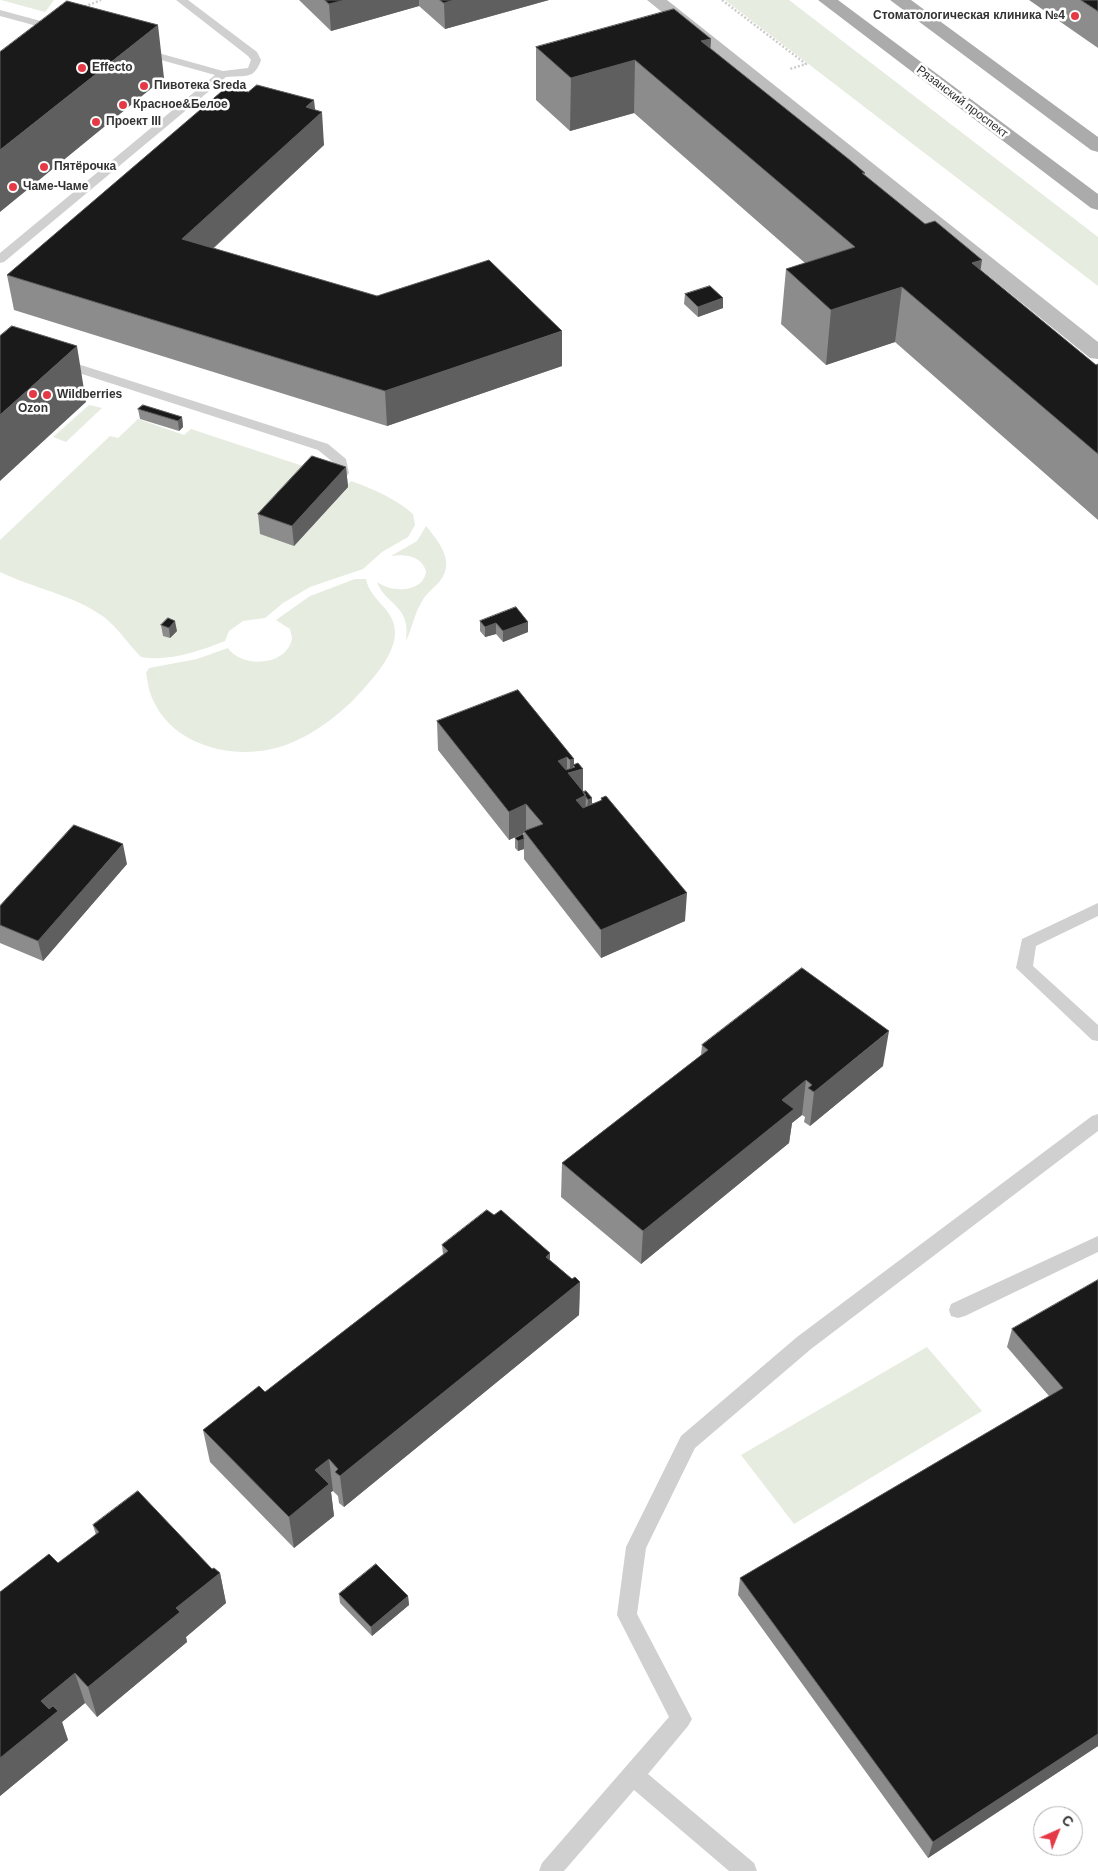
<!DOCTYPE html>
<html>
<head>
<meta charset="utf-8">
<style>
	body { margin:0 }
	#map { position:relative; width:1098px; height:1871px; overflow:hidden; background:#fff; font-family:Helvetica,sans-serif }
	canvas { display:block }
	.north { position:absolute; left:1033px; top:1806px; width:50px; height:50px; box-sizing:border-box; background:#fff; border:1px solid #adadad; border-radius:50%; rotate:44deg; font-size:14px; font-weight:700; line-height:20px; text-align:center; color:#333 }
	.north::after { content:''; display:block; margin:auto; width:18px; height:22px; background:#e63946; clip-path:polygon(50% 0,100% 100%,50% 72%,0 100%) }
</style>
</head>
<body>
<div id="map">
<canvas width="1098" height="1871"></canvas>
<div class="north">С</div>
</div>
<script>
const c = document.querySelector('canvas').getContext('2d');
c.lineJoin = 'round';
function fill(path, color) { c.fillStyle = color; c.fill(path, 'evenodd'); }
function trace(path, color, width, dash) { c.strokeStyle = color; c.lineWidth = width; c.lineCap = dash ? 'butt' : 'round'; c.setLineDash(dash || []); c.stroke(path); }
function write(font, color, halo, rows, align = 'center') {
  c.font = font + ' Helvetica,sans-serif'; c.lineWidth = 5; c.setLineDash([]); c.textBaseline = 'middle'; c.strokeStyle = halo; c.fillStyle = color; for (const [text, x, y, turn = 0] of rows) {
    c.save(); c.translate(x, y); c.rotate((+turn || 0) * Math.PI / 180); c.textAlign = isNaN(turn) ? turn : align; if (halo) c.strokeText(text, 0, 0); c.fillText(text, 0, 0); c.restore();
  }
}
const green = new Path2D(`
	M1 0H54L45 12Z
	M725 0H789L1098 237V286Z
	M89 405 102 408 66 442 53 437Z
	M138 419 184 435 191 429 318 471 346 486 351 481C373 489 395 498 413 514L415 525 408 537 382 552 363 569 310 587 283 603 265 618 243 621 229 631 225 641C200 651 168 662 141 657 128 644 119 629 104 617 72 594 35 589 0 572V540L110 436 118 438Z
	M426 526C438 541 456 561 440 581 435 587 429 591 424 598 415 611 413 626 406 641 411 604 386 606 377 582 391 593 424 593 426 571 421 555 404 554 391 556L417 541Z
	M355 579H366C370 601 396 609 395 634 394 653 378 673 366 686 345 711 315 735 283 746 238 761 176 748 154 702 149 693 148 683 146 673L149 668 197 659 228 648C242 669 288 666 292 638L290 629 276 620 310 596Z
	M927 1347 982 1411 794 1524 741 1455Z`);
const path = new Path2D(`
	M722 0 806 64 790 69
	M81 8 101 0`);
const lane = new Path2D(`
	M176 0H188L257 52 261 60C254 80 246 75 226 77L4 262 0 263V253L215 75 136 53V49H144L223 71 248 68 251 60 248 56Z
	M0 10 63 27 64 29 59 32 0 16Z
	M59 358 328 444 346 459 349 473 339 486H329L327 483 335 473 334 463 318 450 54 365 53 362Z
	M1098 903V916L1036 946 1033 966 1098 1025V1041L1092 1040 1016 968 1022 939Z
	M1098 1114V1131L811 1349 695 1448 646 1548 637 1614 692 1719 688 1726 648 1774 754 1863 757 1871H729L634 1790 564 1871H539L542 1863 669 1717 617 1615 626 1547 681 1436 797 1337 1092 1116Z
	M1098 1236V1252L965 1316 958 1318 951 1316 949 1310 951 1304Z`);
const secondary = new Path2D(`
	M647 0H667L1098 342V359L1090 358Z`);
const primary = new Path2D(`
	M818 0H838L1098 194V210L1091 208Z
	M890 0H911L1098 137V152L1091 150Z`);
const wall = new Path2D(`
	M299 0H549L445 29 419 6 331 31Z
	M1029 0H1098V48Z
	M711 39 710 48 865 173 864 175 1096 365 1098 364V520L895 342 826 365 781 324 786 269 805 263 634 113 570 131 536 100V47Z
	M315 110 324 145 214 248 562 366 387 426 14 310 7 275Z
	M685 294 723 308 698 317 684 304Z
	M138 409 182 417 183 427 179 431 140 419Z
	M346 467 348 487 294 546 260 534 258 514Z
	M480 621 528 622V632L503 642 496 634 485 637 480 631Z
	M161 625 177 631 170 638 163 636Z
	M518 690 574 764 583 792 592 798V803H596L601 801V798L685 921 601 958 524 859V849L518 851 515 848V838L524 835V833L509 840 438 750 437 721Z
	M127 864 43 961 0 943V906Z
	M702 1045 883 1066 810 1126 804 1122 805 1117 802 1115 792 1123 789 1143 641 1264 561 1197 562 1163 701 1055Z
	M494 1215 550 1253V1260L572 1279 580 1282 579 1315 344 1507 339 1503 338 1496 333 1491 331 1492 334 1516 294 1548 210 1462 203 1430 265 1392 443 1254 442 1245Z
	M1098 1280V1746L928 1858 738 1595 740 1578 1049 1396 1007 1347 1012 1329Z
	M93 1525 220 1573 226 1603 186 1637 187 1642 97 1717 85 1703 62 1722 68 1740 0 1796V1592L58 1563 96 1535Z
	M339 1594 408 1596 409 1605 372 1636 340 1603Z`);
const shadedWall = new Path2D(`
	M345 0H419V6L331 31 329 4Z
	M454 0H549L445 29 444 3Z
	M158 25 164 78 0 212V150Z
	M711 39 708 91 701 41Z
	M635 60 634 113 570 131 571 78Z
	M314 100 316 117 322 112 324 145 186 273 182 239 306 107Z
	M982 260 974 314 972 263Z
	M902 287 895 342 826 365 831 310Z
	M723 298V308L698 317V307Z
	M562 331V366L387 426 385 391Z
	M77 346 86 402 0 481V415Z
	M182 417 183 427 179 431 178 421Z
	M346 467 348 487 294 546 292 526Z
	M175 621 177 631 170 638 169 628Z
	M528 622V632L503 642V631Z
	M496 623V634L485 637V627Z
	M567 757V785L558 761Z
	M574 759V766L573 765V772L583 769V794L586 795 585 824 575 828 568 773H570V760Z
	M592 798V805L590 803V809L587 810 588 800Z
	M526 804V832L524 831V833L509 840V812Z
	M524 839V849L518 851V841Z
	M123 844 127 864 43 961 38 941Z
	M687 893 685 921 601 958V930Z
	M889 1031 883 1066 810 1126 814 1092Z
	M806 1080 802 1115 792 1123 789 1143 641 1264 643 1231 782 1100Z
	M550 1253V1286L546 1257Z
	M580 1282 579 1315 344 1507 340 1476Z
	M329 1459 333 1491 331 1492 334 1516 294 1548 289 1517 315 1470Z
	M220 1573 226 1603 186 1637 187 1642 97 1717 88 1687 176 1608Z
	M408 1596 409 1605 372 1636 371 1627Z
	M75 1673 85 1703 62 1722 68 1740 0 1796V1758L41 1701Z
	M1098 1734V1746L928 1858 933 1842Z`);
const building = new Path2D(`
	M325 0H345L329 4Z
	M440 0H454L444 3Z
	M1081 0H1098V11Z
	M67 1 158 25 0 150V52Z
	M674 9 711 39 701 41 851 161 865 173H862L925 224 935 221 982 260 972 263 1096 365 1098 364V454L902 287 831 310 786 269 855 247 635 60 571 78 536 47Z
	M257 85 314 100 306 107 322 112 182 239 377 296 489 260 562 331 385 391 7 275 228 86 248 92Z
	M710 286 723 298 698 307 685 294Z
	M12 326 77 346 0 415V336Z
	M143 405 182 417 178 421 138 409Z
	M312 456 346 467 292 526 258 514Z
	M516 607 528 622 503 631 496 623 485 627 480 621Z
	M168 618 175 621 169 628 161 625Z
	M518 690 574 759 570 760 567 757 558 761 566 770 575 767 573 765 578 763 583 769 568 773 586 795 576 800 583 808 602 800 601 798 606 796 687 893 601 930 524 831 543 824 526 804 509 812 437 721Z
	M586 791 592 798 588 800 583 792Z
	M74 825 123 844 38 941 0 925V906Z
	M523 834 524 839 518 841 515 838Z
	M802 968 889 1031 814 1092 808 1088 812 1085 806 1080 782 1100 794 1109 643 1231 562 1163 708 1050 702 1045Z
	M487 1210 494 1215 501 1210 550 1253 546 1257 572 1279 575 1277 580 1282 340 1476 335 1472 338 1469 329 1459 315 1470 329 1484 289 1517 203 1430 259 1386 265 1392 388 1297 448 1251 442 1245Z
	M1098 1280V1734L933 1842 740 1578 1063 1388 1012 1329Z
	M138 1491 212 1569 214 1568 220 1573 176 1608 180 1612 88 1687 75 1673 41 1701 49 1709 53 1706 58 1711 0 1758V1592L49 1554 58 1563 99 1532 93 1525Z
	M376 1564 408 1596 371 1627 339 1594Z`);
const markers = [
	[1075,16,5,"#e63946"],
	[82,68,5,"#e63946"],
	[144,86,5,"#e63946"],
	[123,105,5,"#e63946"],
	[96,122,5,"#e63946"],
	[44,167,5,"#e63946"],
	[13,187,5,"#e63946"],
	[33,394,5,"#e63946"],
	[47,395,5,"#e63946"]
];
const farPoinames = [
	["Стоматологическая клиника №4",1065,16,"right"],
	["Effecto",92,68],
	["Пивотека Sreda",154,86],
	["Красное&Белое",133,105],
	["Проект III",106,122],
	["Пятёрочка",54,167],
	["Чаме-Чаме",23,187],
	["Wildberries",57,395],
	["Ozon",33,409,"center"]
];
const farStreetnames = [
	["Рязанский проспект",962,102,37]
];
fill(green, '#e6ecdf');
trace(path, '#cdcdcd', 2.5, [2, 2]);
fill(lane, '#d0d0d0');
fill(secondary, '#bdbdbd');
fill(primary, '#ababab');
fill(wall, '#8c8c8c');
fill(shadedWall, '#5f5f5f');
fill(building, '#1a1a1a');
trace(building, '#5f5f5f', 1);
for (const [x, y, r, color] of markers) { const dot = new Path2D(); dot.arc(x, y, r, 0, 2 * Math.PI); c.fillStyle = color; c.fill(dot); trace(dot, '#fff', 2); }
write('bold 12px', '#333', '#fff', farPoinames, 'left');
write('12px', '#333', '#fff', farStreetnames);
</script>
</body>
</html>
